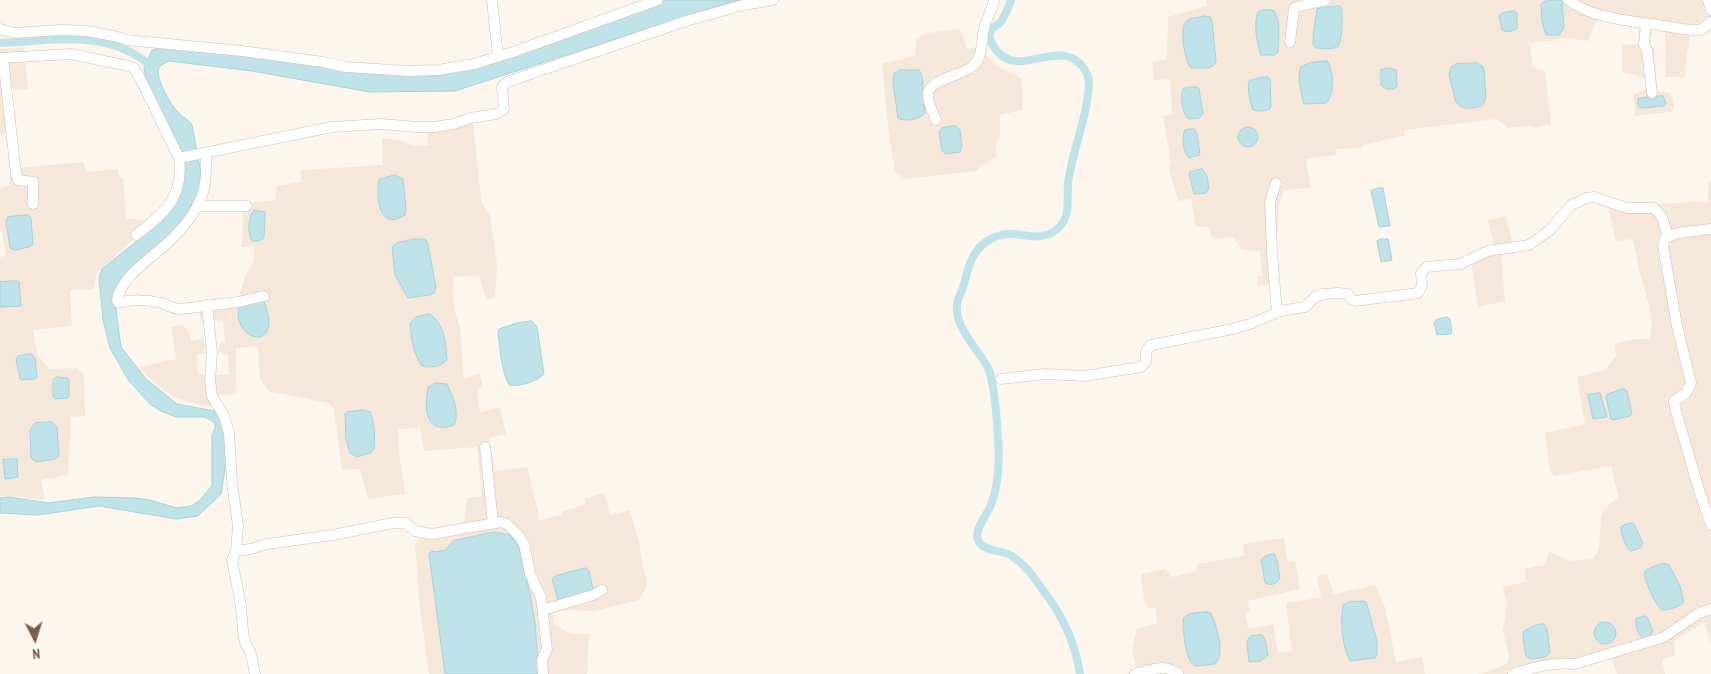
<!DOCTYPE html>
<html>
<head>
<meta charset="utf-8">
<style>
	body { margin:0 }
	#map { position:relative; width:1711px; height:674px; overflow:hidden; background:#fdf6ec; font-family:"PT Sans Narrow",sans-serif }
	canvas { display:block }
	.north { position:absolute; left:10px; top:614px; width:50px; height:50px; -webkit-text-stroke:4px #fffaf3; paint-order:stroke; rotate:175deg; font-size:14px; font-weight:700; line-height:20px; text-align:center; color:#7a5c4d }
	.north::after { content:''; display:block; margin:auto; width:18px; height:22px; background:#7a5c4d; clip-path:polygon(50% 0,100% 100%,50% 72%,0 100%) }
</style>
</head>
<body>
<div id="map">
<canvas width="1711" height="674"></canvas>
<div class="north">N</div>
</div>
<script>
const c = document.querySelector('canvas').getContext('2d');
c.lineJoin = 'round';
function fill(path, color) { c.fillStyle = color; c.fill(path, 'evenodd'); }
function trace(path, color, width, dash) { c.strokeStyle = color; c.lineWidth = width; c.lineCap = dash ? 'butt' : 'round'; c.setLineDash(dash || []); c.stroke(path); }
const residential = new Path2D(`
	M1206 0H1711V30L1704 33 1690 35 1686 60 1685 77H1666L1665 31 1652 28 1650 45 1654 47 1657 92H1668L1672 96 1674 108 1671 112 1635 116 1634 94 1648 89 1646 80 1642 77 1622 72V45L1638 44 1639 26 1598 18 1588 41 1569 38 1530 43 1533 68 1545 71 1551 124 1534 128 1530 126 1508 128 1497 119 1405 130 1404 136 1363 145 1361 148 1335 149 1336 155 1306 159 1311 188 1284 190 1279 205 1276 253 1277 284 1258 286 1257 277 1262 276 1260 251 1242 250 1234 237 1213 239 1208 227H1196L1191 199 1178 201 1169 169 1171 162 1163 116 1172 114 1170 79 1154 80 1152 62 1167 59 1168 17 1206 6Z
	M960 29 967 49 979 47 996 65 1021 78 1023 97 1022 110 1000 115V138L995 146 996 158 983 164 977 171 905 179 895 171 888 127 882 64 915 56 916 39 927 33Z
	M24 48 28 89 11 90 18 168 83 162 87 172 118 169 119 177 123 178 126 218 150 221 134 239 97 273 93 289 70 290 72 326 33 330 38 356 49 369 77 368 84 375 85 416 71 417 68 475 41 480 45 500 24 497 0 496V257L6 256 0 224V188L9 186 11 157 9 134H0V49Z
	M473 120 481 201 490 216 497 265 495 298 486 299 479 275 453 277 454 308 460 328 464 379 479 373 483 386 477 390 480 412 500 408 506 434 489 438 495 471 527 467 540 520 561 515 562 512 586 504 585 499 604 493 610 515 630 510 639 542 647 586 639 600 594 611 566 610 553 613 555 625 571 634H589L587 674H429L420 608 415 545 429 527 439 528 464 522 467 498 482 496 477 447 424 451 420 427 398 430 400 460 405 494 368 499 360 469 342 470 334 409 329 403 269 391 260 379 258 346 236 348V394L219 395 220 405 204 406 184 401 174 397 155 384 138 367 176 359 171 327 183 325 189 331 191 341 204 339 205 353 197 355 198 375H229L228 355 219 352V344L225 342 223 320 201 323 198 305 238 300 245 277 254 260 255 247H242L243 208 248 203 275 200 277 186 301 182V170L383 165 382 138 403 141 412 146 428 145 427 130Z
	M1709 181H1711V643L1704 622 1674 641 1675 655 1662 660 1665 674H1617L1611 658 1529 674H1478L1500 667 1508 662 1509 656 1503 631 1507 606 1503 587 1525 582V569L1544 565 1549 552 1571 561 1593 559 1599 549 1601 515 1609 504 1619 498 1611 466 1554 476 1550 470 1545 433 1585 424 1577 377 1605 370 1616 356 1615 344 1635 339H1650L1652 325 1649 305 1640 273 1633 239 1616 241 1608 207 1612 200 1628 204 1643 205 1707 201Z
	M1506 216 1514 249 1501 252 1505 301 1478 307 1470 255 1480 249 1494 244 1488 220Z
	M1284 538 1288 562 1295 561 1300 589 1247 601 1250 611 1245 613 1249 629 1273 624 1278 653 1292 651 1286 603 1321 597 1317 576 1327 574 1334 594 1375 585 1385 607 1396 662 1422 657 1425 674H1174L1169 671 1151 674H1122L1137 671 1132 650 1137 629 1157 623 1156 608H1148L1145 604 1141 579 1142 574 1165 569 1171 577 1196 572 1197 564 1244 556 1243 544Z`);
const water = new Path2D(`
	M667 0H750L730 2 455 91 370 92 252 71 169 61 160 66 158 70C157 80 170 104 177 111 182 117 186 117 192 125L203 185 176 231 123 279 115 304 121 347 146 379 177 404 220 412 228 450 221 494 198 516 176 519 99 506 38 515 0 513V498L9 497 49 503 94 497 134 498 150 500 177 508 191 506 199 501 212 486V436L215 428V423L205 417H176L161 411 151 405 129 381 110 348 103 320 99 278 102 269 164 219 176 201 184 179 185 167 178 146 146 82 144 67 152 50 169 46 382 74 436 76 507 58Z
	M1552 0H1560L1562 2 1564 27 1559 35H1546L1542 22 1541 4 1543 2Z
	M1339 6 1341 7 1342 11C1342 19 1343 43 1337 47 1332 50 1322 48 1316 48L1313 44V36L1317 9Z
	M1263 10H1273C1282 20 1278 39 1278 52L1275 55H1261C1257 43 1253 24 1258 12Z
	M1514 11 1517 13V28C1514 31 1507 33 1502 30L1499 16 1502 13Z
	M1205 16 1210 17 1212 21 1216 62 1213 66 1208 68H1191C1185 62 1179 28 1186 22 1190 17 1199 18 1205 16Z
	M1327 61C1334 71 1335 94 1326 103L1304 104 1299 82 1300 68C1308 61 1317 62 1327 61Z
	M1478 63 1483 67 1484 70 1486 97 1483 105C1475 109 1461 111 1456 102L1449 75 1451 67 1456 64Z
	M1389 68 1396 70 1397 86 1394 89H1386L1381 85V70Z
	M900 70H919L922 75 925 113C918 120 906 122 898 118L893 83 894 74Z
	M1264 77H1268L1270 80 1271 105 1270 109C1265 111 1258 112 1253 110 1250 102 1247 89 1249 81Z
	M1191 87H1197L1199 89 1203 114 1199 118 1189 119C1182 115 1180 97 1183 89Z
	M1663 96 1666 104 1664 106 1640 108 1638 105V99L1641 98Z
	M956 126 960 130 962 148 960 152 946 154 942 151 939 132 942 128Z
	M1238 137a10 10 0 1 1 20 0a10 10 0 1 1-20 0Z
	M1194 129 1197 134 1200 155 1189 158C1183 152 1181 137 1185 130Z
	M1202 169 1207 176 1209 188 1206 193 1194 194 1189 174 1190 172Z
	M395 175 403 179 406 209 405 215C379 232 376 198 379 180Z
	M1378 188H1383L1390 226 1379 227 1371 191Z
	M254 210 265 212 264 238 259 241H252C247 233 248 216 254 210Z
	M28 215 31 218 33 244 29 247 15 250 10 248 6 221 8 217Z
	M414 239H425L428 244 436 288 434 293 430 295 408 298 395 275 392 247 397 243Z
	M1381 239H1388L1392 260 1381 262 1377 241Z
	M17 281 19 282 21 306 0 307V282Z
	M263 299C287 355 230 342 239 306Z
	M430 314C446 327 445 341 447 360 440 367 431 368 422 366 413 353 411 338 410 323L416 317Z
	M1447 317 1450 319 1452 332 1451 334 1437 335 1434 323 1436 320Z
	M532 321 537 327 544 374C537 382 519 387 509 385 501 370 500 349 498 332L499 329 517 323Z
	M32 354 35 358 37 377 34 379 22 380 20 379 16 359 18 356Z
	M57 377 67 378 69 380V396L67 398 55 399 53 396V380Z
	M435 383 447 384C453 398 460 411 454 425 425 436 424 408 428 388Z
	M1624 389 1627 391 1632 414 1630 416 1613 420 1611 419 1606 397 1608 394Z
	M1600 393 1607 417 1593 419 1588 395Z
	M363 410 370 412C375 424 375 436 374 449L370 453 357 457 350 453 346 439 345 414 347 412Z
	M52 422 57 427 59 456 55 459 37 462 31 458 30 430 35 423Z
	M17 459 18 477 5 479 3 460Z
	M1630 523 1634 524 1643 543 1640 548 1631 551C1625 547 1621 534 1621 527Z
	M493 532 510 535 519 548 530 594 535 623 539 674H445L429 554 432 551 435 552 446 550 453 541Z
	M1274 554 1277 560 1280 579C1276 584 1271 586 1265 583L1261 559 1268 555Z
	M1663 563 1669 565 1680 586 1684 602C1680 607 1668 610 1662 610 1652 600 1649 588 1644 575L1646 570Z
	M586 568 589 571 593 589 590 592 558 600 552 579 555 576Z
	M1363 601 1366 602 1377 641V655L1375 658 1350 661C1342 646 1340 622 1343 605L1349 602Z
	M1207 612 1211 613C1216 625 1226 654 1215 664L1195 666C1185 661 1183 630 1183 619 1188 611 1199 613 1207 612Z
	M1645 616 1647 617 1653 631 1648 638 1643 639C1638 634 1635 626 1636 619Z
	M1594 633a11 11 0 1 1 22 0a11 11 0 1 1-22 0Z
	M1544 624 1547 629 1550 652C1546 659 1537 658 1530 659L1526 656 1523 638 1524 631 1536 625Z
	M1262 635 1265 639 1268 655 1261 661 1249 662 1247 643 1248 639 1251 636Z`);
const canal = new Path2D(`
	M1011 0C1008 8 1005 18 999 24 995 27 990 28 990 34 989 39 993 46 996 50 1019 80 1058 37 1082 66 1086 71 1089 76 1089 82 1088 117 1072 150 1068 184 1067 200 1071 219 1056 230 1046 238 1034 237 1022 235 999 231 980 240 971 261 967 270 966 279 963 287 962 292 959 295 958 300 951 325 977 347 988 368 995 383 997 421 998 439 1000 462 999 483 991 505 987 515 972 532 979 542 986 552 1003 550 1012 556 1026 565 1033 576 1042 589 1062 614 1075 642 1080 674
	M0 43C54 41 107 28 151 66`);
const minor = new Path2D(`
	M492 0 498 57
	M1568 0C1592 18 1628 21 1658 25 1671 27 1683 30 1697 30L1702 29 1711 22
	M1708 0 1711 10
	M1646 24 1644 44 1647 50 1652 93
	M0 29 15 33 61 30 87 31 114 36 127 40 242 51 323 62 346 67 409 71 438 70 474 64 513 52 658 0
	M1290 42 1294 9 1296 7 1326 0
	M0 58 71 54 128 66 134 68 142 82 179 158 332 127 381 124 418 127H434L454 124 471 118 496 114 504 109 502 87 507 82 686 21 743 5 773 0
	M3 58 16 174 18 180 33 182V204
	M936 120C933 113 929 105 928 97 925 79 963 76 973 66 983 57 981 42 984 29 986 19 992 11 994 0
	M206 153C206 168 207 184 201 198 195 213 183 228 172 239 155 256 120 276 117 301L119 303C130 299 150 300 161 303 168 305 173 309 181 309L238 302 264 296
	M1276 183 1270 202 1272 253 1277 313
	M198 204 202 206H247
	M1711 229 1678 233 1665 238 1663 245 1677 326 1691 383 1686 393 1674 401 1675 408 1700 493 1711 525
	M136 235C165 213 184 197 179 158
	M207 305 212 353 210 380 212 396 224 416 229 433 232 482 238 526 236 551
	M1001 379 1045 374 1084 376 1141 367 1146 362V351L1151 345 1228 330 1250 324 1281 311 1305 307 1315 297 1323 294 1338 293 1348 294 1351 299 1355 301 1418 293 1422 285 1421 273 1427 267 1460 264 1488 251 1529 245 1550 230 1571 205 1586 198 1594 197 1627 208H1654L1662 217 1668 236
	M485 447 493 523
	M543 610 593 595 602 590
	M255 674 251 654 245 642 243 632 241 606 232 560 236 551 251 549 267 544 333 535 393 523H405L415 531 432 534 501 522 507 524 519 536 524 544 530 574 541 597 547 649 542 660 543 674
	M1135 674C1149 670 1166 663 1178 674
	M1513 674C1534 667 1553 662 1575 664L1664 637 1699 613 1711 609`);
fill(residential, '#f5e8da');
fill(water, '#bfe3e8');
trace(water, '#a5d3da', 1);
trace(canal, '#bfe3e8', 8);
trace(minor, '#d1beb0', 11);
trace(minor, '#fff', 10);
</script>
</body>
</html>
